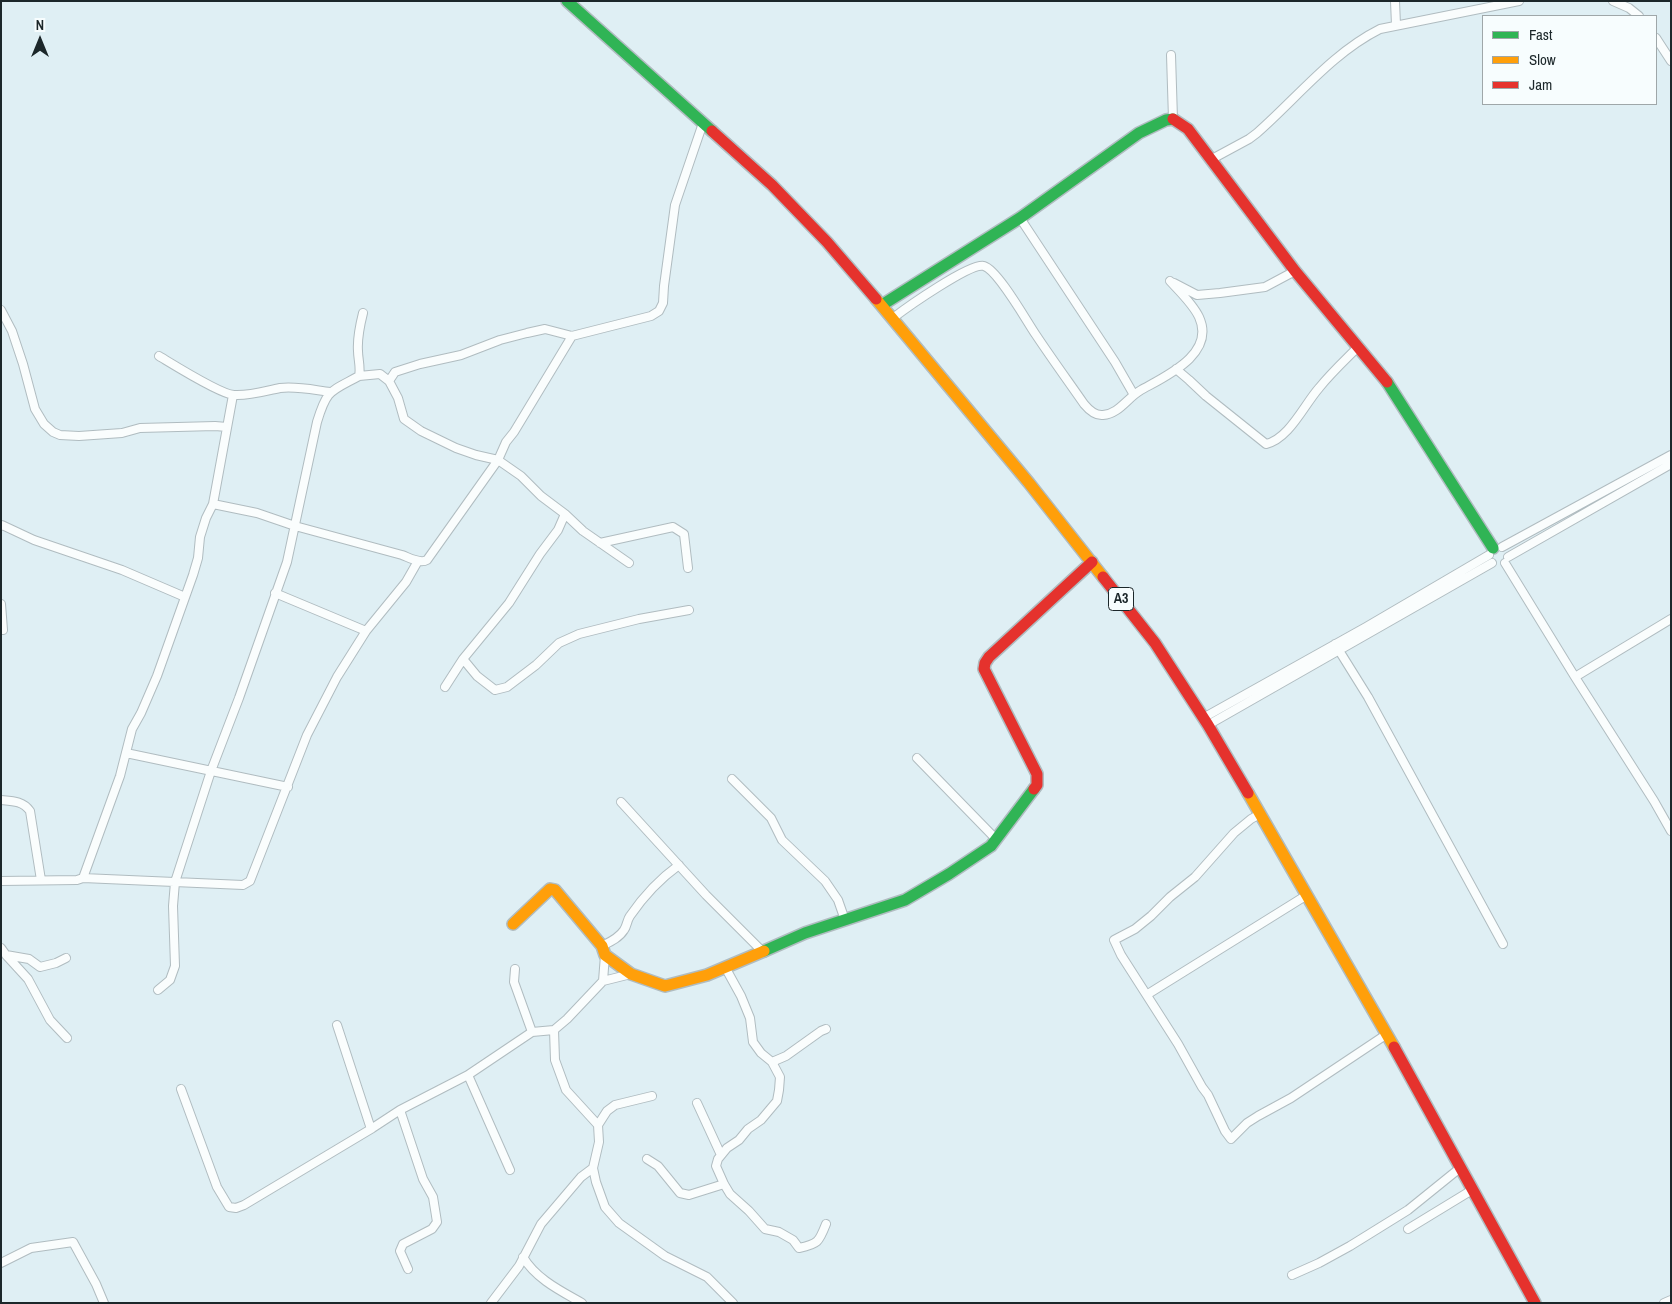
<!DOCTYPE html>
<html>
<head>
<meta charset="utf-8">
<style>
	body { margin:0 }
	#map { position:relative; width:1672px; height:1304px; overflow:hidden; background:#dfeff4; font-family:"Archivo Narrow",sans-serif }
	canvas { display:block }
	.frame { position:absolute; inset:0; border:2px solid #1c272a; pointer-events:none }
	.legend { position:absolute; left:1482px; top:15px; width:175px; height:90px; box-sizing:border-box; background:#f7fdfe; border:1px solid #9fa7a9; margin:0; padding:6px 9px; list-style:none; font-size:15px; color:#1c272a }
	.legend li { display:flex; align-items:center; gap:10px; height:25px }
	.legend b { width:25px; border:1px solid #9fa7a9 }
	.north { position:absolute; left:15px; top:15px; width:50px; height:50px; -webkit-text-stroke:4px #f7fdfe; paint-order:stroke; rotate:0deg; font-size:14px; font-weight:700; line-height:20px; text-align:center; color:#1c272a }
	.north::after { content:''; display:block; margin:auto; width:18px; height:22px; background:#1c272a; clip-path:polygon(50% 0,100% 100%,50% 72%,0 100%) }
</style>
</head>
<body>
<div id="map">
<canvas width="1672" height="1304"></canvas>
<div class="frame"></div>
<ul class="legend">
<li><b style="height:6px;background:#30b455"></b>Fast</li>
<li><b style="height:6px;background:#ff9f0a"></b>Slow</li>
<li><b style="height:6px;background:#e5322d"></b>Jam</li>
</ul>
<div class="north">N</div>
</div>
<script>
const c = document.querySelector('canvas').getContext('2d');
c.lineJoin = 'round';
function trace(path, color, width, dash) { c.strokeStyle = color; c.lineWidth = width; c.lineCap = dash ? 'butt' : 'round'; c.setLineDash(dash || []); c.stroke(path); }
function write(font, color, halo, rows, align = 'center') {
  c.font = font + ' "Archivo Narrow",sans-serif'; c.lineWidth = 4; c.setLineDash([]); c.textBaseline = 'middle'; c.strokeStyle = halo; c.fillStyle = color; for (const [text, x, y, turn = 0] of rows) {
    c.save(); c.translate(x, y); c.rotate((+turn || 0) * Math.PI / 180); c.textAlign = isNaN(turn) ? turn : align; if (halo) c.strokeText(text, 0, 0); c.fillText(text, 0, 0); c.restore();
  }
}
const street = new Path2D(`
	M1395 1 1396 25
	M1613 1 1629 8 1639 16
	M1656 38 1671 61
	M1171 55 1173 119
	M1212 159 1249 139 1257 133C1297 98 1332 53 1380 29L1519 1
	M1020 218 1115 362 1134 395
	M1174 283 1197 295 1220 293 1265 287 1295 271
	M1 310 12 331 23 364 35 409 44 424 53 432 60 435 79 436 122 433 140 428 215 426 227 427
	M893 318C906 308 971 262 984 266 998 270 1027 322 1036 335 1052 359 1068 381 1084 404 1089 410 1095 416 1103 415 1119 414 1127 398 1141 390 1166 376 1216 354 1199 317 1193 304 1180 292 1170 281
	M159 356C174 365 220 394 234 395 250 396 265 391 280 388 297 386 314 390 330 392
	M1176 369 1189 380 1206 396 1266 444C1289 439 1304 405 1319 388 1331 373 1344 361 1357 348
	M389 381 395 372 420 364 461 355 500 340 527 333 545 329 572 336 651 316 659 311 663 303 664 286 675 205 703 123
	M213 504 257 513 295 526 402 555C410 558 420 564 427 560L498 460 476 455 456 448 421 431 404 419 398 398 389 381 380 374 359 376C361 368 358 359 358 351 357 338 360 325 363 313
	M565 514 583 531 629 563
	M1 526 2 525 34 540 122 570 185 597
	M600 543 673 527 684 534 688 568
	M1502 547 1671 455
	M1508 557 1671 464
	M1505 563 1575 677 1654 801 1671 831
	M275 593 366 631
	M1 604 3 630H1
	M1335 644 1368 697 1503 944
	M463 659 477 676 495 690 507 687 536 665 559 643 579 634 639 619 689 610
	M1575 677 1671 619
	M445 687 463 659 509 603 540 554 558 530 565 514 541 496 521 476 498 460 506 442 514 432 572 336
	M1203 718 1366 627 1489 555
	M1208 725 1492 563
	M126 753 288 787
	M917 758 992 835 997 838
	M732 779 771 818 782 840 825 881 838 900 845 920
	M1 800C13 801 23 801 30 811L41 880
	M621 802 706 895 762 951
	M1260 814 1251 819 1234 833 1195 877 1170 897 1151 916 1135 929 1114 940 1121 955 1178 1044 1202 1087 1208 1095 1225 1131 1231 1139 1247 1123 1258 1116 1291 1098 1387 1034
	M83 878 243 885 250 881 307 735 337 677 366 631 406 582 418 561
	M1 881 77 880 83 878 120 776 132 729 141 713 157 676 193 575 198 558 200 537 206 518 213 504 233 395
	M602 946C610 942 619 938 624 930 627 926 627 920 630 916 643 897 661 878 679 865
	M1 948 6 955 29 959 40 967 56 963 66 958
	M6 955 28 979 50 1020 67 1038
	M725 967 741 996 750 1018 753 1042 761 1053 772 1062 780 1077 779 1090 777 1101 761 1120 748 1129 739 1140 727 1148 718 1159 716 1166 724 1184 730 1194 749 1211 765 1229 779 1232 793 1240 799 1248C818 1244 819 1242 826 1224
	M515 969 514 982 532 1032 554 1030 567 1019 603 981 605 955
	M603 981 631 974
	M158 990 170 980 175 966 173 906 175 882 211 771 239 698 287 562 317 422C327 389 330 392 359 376
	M1148 994 1307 895
	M337 1025 371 1129
	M772 1062 786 1056 821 1031 826 1029
	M181 1089 217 1187 229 1207 236 1208 244 1205 371 1129 400 1110 468 1075
	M697 1103 721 1155
	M400 1110 423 1179 433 1197 437 1222 432 1229 403 1244 400 1251 408 1269
	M598 1125 607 1111 615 1105 652 1096
	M647 1159 658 1166 680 1193 689 1195 724 1184
	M593 1168 596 1182 605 1207 619 1223 665 1256 707 1277 733 1303
	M510 1170 468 1075 532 1032
	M1408 1229 1472 1190
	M523 1257C536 1279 561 1291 582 1303
	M1 1263 31 1248 73 1242 96 1284 104 1303
	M1292 1275 1319 1263 1350 1246 1408 1210 1460 1168
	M491 1303 519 1266 541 1224 581 1177 593 1168 599 1142 598 1125 566 1090 555 1060 554 1030
	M1664 1303 1671 1300`);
const fast = new Path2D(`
	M567 1 712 131
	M882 305 1020 218 1139 133 1166 120 1173 119
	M1387 382 1493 548
	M764 951 805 933 905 900 949 874 991 846 1034 789`);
const slow = new Path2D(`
	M876 299 1029 483 1103 577
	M1248 793 1394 1047
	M513 924 550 889 555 890 602 946 605 955 631 974 665 986 707 975 764 951`);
const jam = new Path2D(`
	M1173 119 1188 129 1295 271 1387 382
	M712 131 772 185 827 242 876 299
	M1103 577 1155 643 1208 725 1248 793
	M1034 789 1037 785V774L984 669 985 663 989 657 1092 562
	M1394 1047 1535 1303`);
const shields = [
	[1121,599,25]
];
const shieldNames = [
	["A3",1121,599]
];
trace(street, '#b0bcc0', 10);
trace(fast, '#b0bcc0', 14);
trace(slow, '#b0bcc0', 14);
trace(jam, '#b0bcc0', 14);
trace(street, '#fafdfd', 8);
trace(fast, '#30b455', 11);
trace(slow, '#ff9f0a', 11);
trace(jam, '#e5322d', 11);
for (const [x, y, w] of shields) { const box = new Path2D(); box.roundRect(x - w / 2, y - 11.5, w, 23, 4); c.fillStyle = '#f7fdfe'; c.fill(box); trace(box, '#1c272a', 1); }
write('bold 14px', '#1c272a', null, shieldNames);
</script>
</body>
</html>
